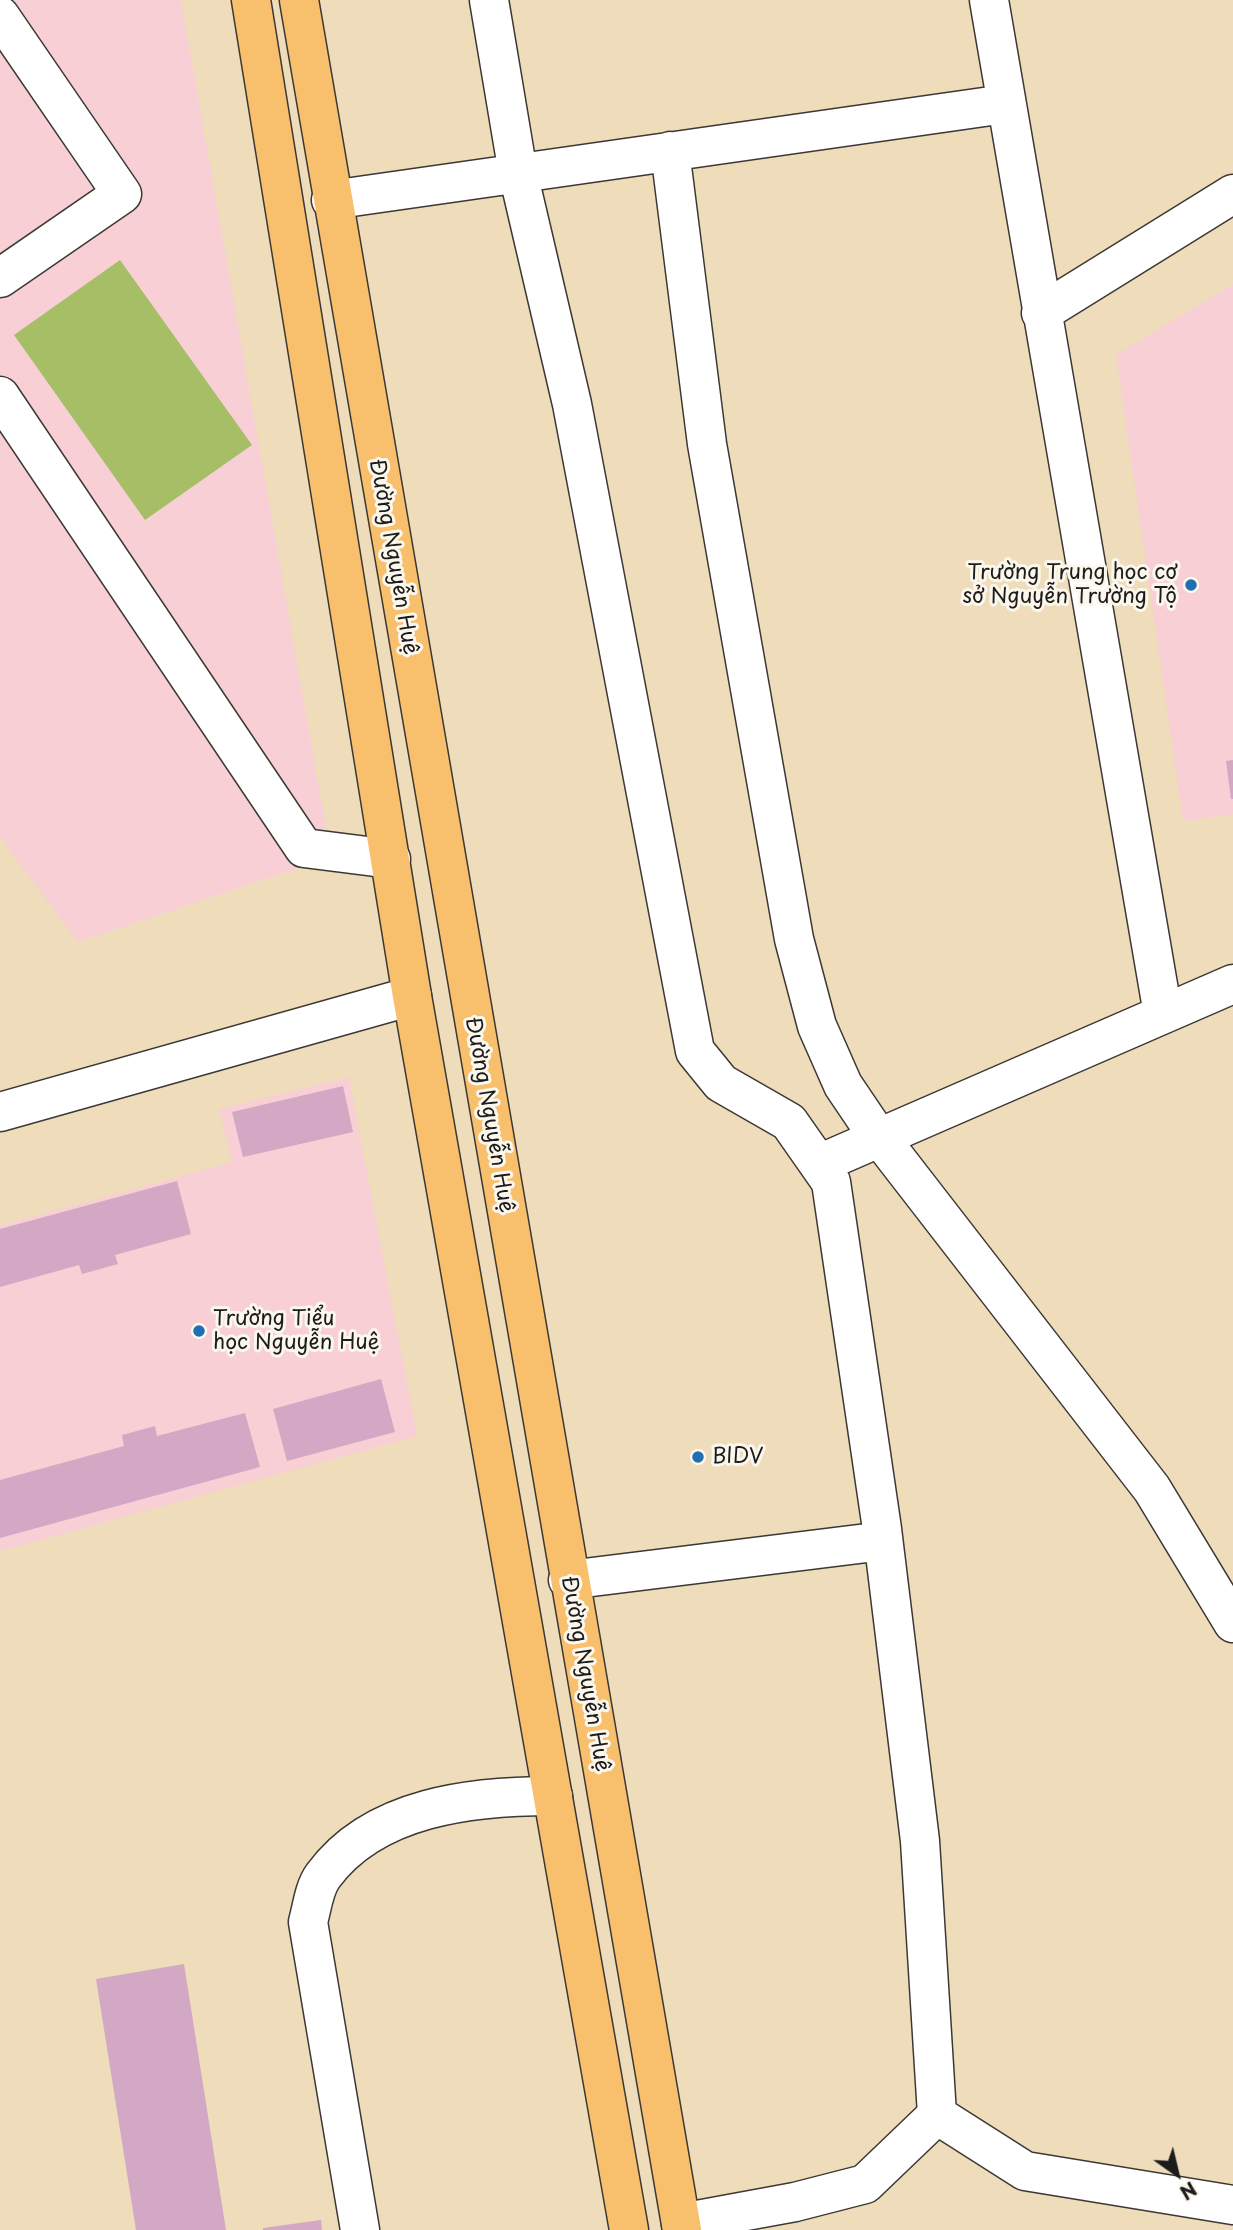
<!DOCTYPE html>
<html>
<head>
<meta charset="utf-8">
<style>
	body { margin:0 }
	#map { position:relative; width:1233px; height:2230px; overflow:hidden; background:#efdcba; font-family:"Playpen Sans",sans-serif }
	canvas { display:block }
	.north { position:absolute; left:1142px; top:2139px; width:70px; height:70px; -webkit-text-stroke:5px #fbf7ec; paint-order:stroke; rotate:146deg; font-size:19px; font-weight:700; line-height:28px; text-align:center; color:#1c1c1c }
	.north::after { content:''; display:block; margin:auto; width:24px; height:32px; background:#1c1c1c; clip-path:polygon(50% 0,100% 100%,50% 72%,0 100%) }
</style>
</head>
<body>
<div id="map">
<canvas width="1233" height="2230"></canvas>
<div class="north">N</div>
</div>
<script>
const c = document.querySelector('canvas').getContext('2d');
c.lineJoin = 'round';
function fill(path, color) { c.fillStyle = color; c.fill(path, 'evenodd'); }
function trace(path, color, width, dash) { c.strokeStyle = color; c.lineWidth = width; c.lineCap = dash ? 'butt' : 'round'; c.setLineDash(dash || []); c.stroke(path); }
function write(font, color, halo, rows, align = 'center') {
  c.font = font + ' "Playpen Sans",sans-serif'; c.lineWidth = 6; c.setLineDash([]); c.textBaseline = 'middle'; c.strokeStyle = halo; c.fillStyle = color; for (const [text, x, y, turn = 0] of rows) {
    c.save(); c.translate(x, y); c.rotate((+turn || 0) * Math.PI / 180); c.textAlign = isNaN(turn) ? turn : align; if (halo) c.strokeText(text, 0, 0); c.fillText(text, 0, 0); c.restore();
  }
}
const built = new Path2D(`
	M0 0H181L331 857 78 942 0 837Z
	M1233 284V814L1183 821 1116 355Z
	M349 1077 417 1436 0 1551V1226L232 1162 219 1109Z`);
const green = new Path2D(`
	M120 260 252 445 145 520 14 335Z`);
const building = new Path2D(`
	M1233 760V799H1231L1226 761Z
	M343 1086 353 1132 243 1157 232 1112Z
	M177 1181 191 1234 115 1255 118 1264 82 1274 79 1265 0 1287V1229Z
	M381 1379 395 1432 287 1461 273 1409Z
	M245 1413 260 1467 0 1538V1480L124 1446 122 1435 155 1426 157 1436Z
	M184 1964 226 2230H136L96 1979Z
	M321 2220 322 2230H263V2228Z`);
const minor = new Path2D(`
	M489 0 518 173 572 404 695 1051 721 1083 789 1122 831 1182 882 1529 920 1841 937 2115
	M989 0 1163 1014
	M0 16 122 194 0 278
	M670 151 707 444 794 939 817 1026 843 1085 870 1125 1152 1489 1233 1623
	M331 200 1005 104
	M1041 313 1233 194
	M0 396 304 848 391 859
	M0 1112 412 996
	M819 1164 1233 984
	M568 1580 883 1541
	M681 2223 795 2202 865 2184 937 2115 1025 2171 1233 2205
	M360 2230 308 1922C312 1908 314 1888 323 1876 374 1806 473 1796 553 1796`);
const major = new Path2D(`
	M251 0 412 996 629 2230
	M299 0 682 2230`);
const markers = [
	[1191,585,7,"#1f6fb2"],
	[199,1331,7,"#1f6fb2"],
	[698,1457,7,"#1f6fb2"]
];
const streetNames = [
	["Đường Nguyễn Huệ",393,557,80],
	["Đường Nguyễn Huệ",489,1115,80],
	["Đường Nguyễn Huệ",585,1674,80]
];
const poiNames = [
	["Trường Trung học cơ",1177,573,"right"],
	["sở Nguyễn Trường Tộ",1177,597,"right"],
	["Trường Tiểu",213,1319],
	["học Nguyễn Huệ",213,1343],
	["BIDV",712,1457]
];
fill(built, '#f7cfd5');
fill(green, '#a6bf66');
fill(building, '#d2a8c5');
trace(minor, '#3c3934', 41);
trace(major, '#3c3934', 41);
trace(minor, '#fff', 38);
trace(major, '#f8bf6c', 38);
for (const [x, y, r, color] of markers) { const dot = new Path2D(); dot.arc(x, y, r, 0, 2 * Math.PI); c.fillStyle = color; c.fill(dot); trace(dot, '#fbf7ec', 2.5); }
write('21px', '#1c1c1c', '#fbf7ec', streetNames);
write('21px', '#1c1c1c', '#fbf7ec', poiNames, 'left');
</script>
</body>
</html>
